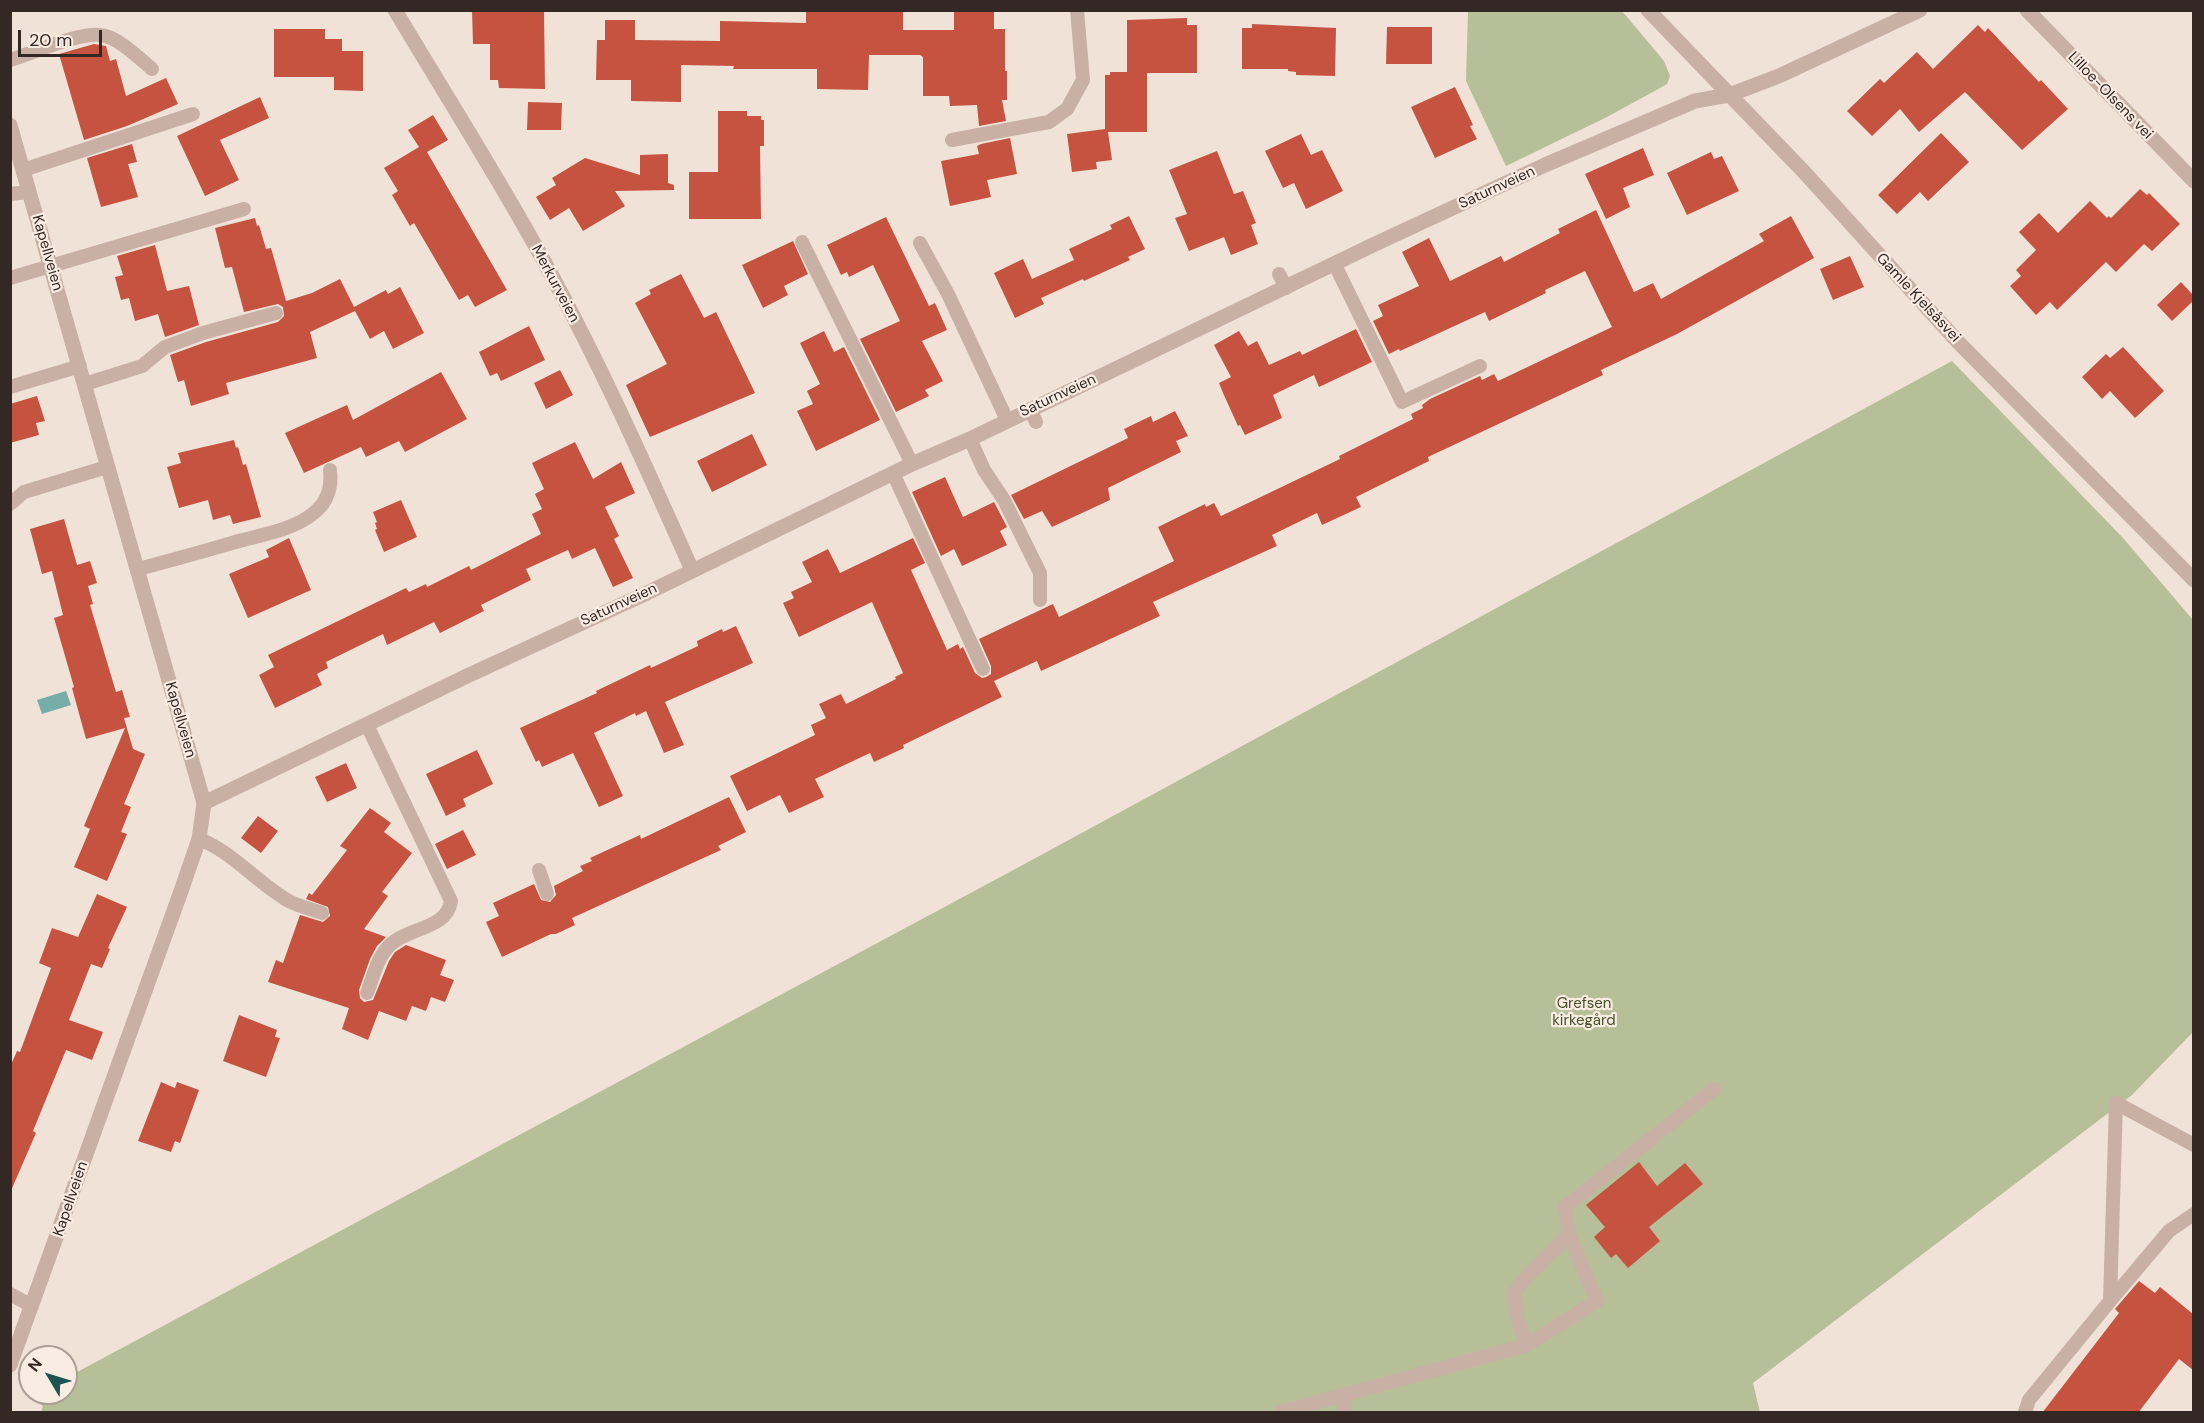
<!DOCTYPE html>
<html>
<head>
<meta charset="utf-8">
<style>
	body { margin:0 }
	#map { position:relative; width:2204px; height:1423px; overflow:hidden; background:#f1e2d7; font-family:"DM Sans",sans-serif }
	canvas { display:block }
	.frame { position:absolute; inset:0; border:12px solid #342825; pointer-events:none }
	.north { position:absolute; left:18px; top:1345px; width:60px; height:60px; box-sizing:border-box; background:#f9ece3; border:2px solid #aa9e97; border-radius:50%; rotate:308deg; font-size:16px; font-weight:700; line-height:24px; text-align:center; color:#342825 }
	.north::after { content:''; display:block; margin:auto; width:21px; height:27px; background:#1c5452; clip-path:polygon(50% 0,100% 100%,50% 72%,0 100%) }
	.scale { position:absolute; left:18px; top:30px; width:84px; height:27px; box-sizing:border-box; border:3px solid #342825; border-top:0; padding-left:8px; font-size:18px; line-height:21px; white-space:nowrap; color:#342825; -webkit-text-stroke:4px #f9ece3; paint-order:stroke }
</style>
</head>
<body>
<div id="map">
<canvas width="2204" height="1423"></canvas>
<div class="frame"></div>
<div class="north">N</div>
<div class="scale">20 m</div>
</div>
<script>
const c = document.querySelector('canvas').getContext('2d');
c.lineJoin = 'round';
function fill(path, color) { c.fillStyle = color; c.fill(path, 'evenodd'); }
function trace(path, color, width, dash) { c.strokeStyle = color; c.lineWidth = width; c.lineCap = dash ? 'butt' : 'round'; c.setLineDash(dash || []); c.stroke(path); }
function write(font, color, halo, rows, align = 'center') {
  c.font = font + ' "DM Sans",sans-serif'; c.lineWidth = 4.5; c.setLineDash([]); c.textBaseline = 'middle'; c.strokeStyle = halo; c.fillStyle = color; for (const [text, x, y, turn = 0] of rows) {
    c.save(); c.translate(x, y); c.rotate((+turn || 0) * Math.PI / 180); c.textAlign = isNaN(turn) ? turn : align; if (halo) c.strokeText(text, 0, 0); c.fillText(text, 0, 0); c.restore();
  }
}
const green = new Path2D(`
	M1468 10 1622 11 1664 61 1670 76 1667 84 1660 88 1607 117 1506 166 1466 81Z
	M1952 361 2124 539 2193 620V1032L2132 1095 1753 1383 1760 1412H41L43 1406 31 1397 38 1393H66V1378L1006 874Z`);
const water = new Path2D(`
	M66 691 71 705 42 714 37 700Z`);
const building = new Path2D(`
	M472 10H544L545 89 499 88 498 80H490V44H473Z
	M806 10H903V30H954V10H994V29H1005V71H1007V100H1002L1006 121 979 126 977 105 950 106 949 96H923V57L920 55H869L868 90 817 89V69H733L734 66 681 65V102L631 101V80H596L597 40H605V20H635V40L720 41V21L806 23Z
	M1187 18V25H1197V73H1147V132H1108L1112 160 1096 162 1097 169 1072 172 1067 134 1105 129V75H1110V72H1127V20Z
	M1252 24 1336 28 1335 76 1296 75V72L1288 71V69H1242V28H1252Z
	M1978 25 1985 32 1988 28 2039 82 2041 80 2068 109 2022 150 1965 92 1919 132 1900 109 1872 136 1847 111 1880 79 1884 83 1917 52 1933 69Z
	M1387 27H1432V64H1386Z
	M274 29H325V39H342V51H363V91L334 90V77H274Z
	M94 44 106 46 110 61 116 59 126 96 166 78 178 104 127 126 84 140 59 54Z
	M1455 87 1473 125 1470 126 1477 139 1435 158 1411 107Z
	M260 97 269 118 220 140 239 180 205 196 177 136Z
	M528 102 562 103 561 130H527Z
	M718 111H747V116H761V120H764V146H760L761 219H689V172H718Z
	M433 115 448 140 427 152 507 290 475 307 468 295 459 300 414 223 410 226 392 195 398 191 384 168 419 147 408 130Z
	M1941 133 1969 162 1928 201 1920 192 1897 214 1878 195Z
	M1301 134 1311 155 1322 150 1343 191 1306 209 1294 183 1283 188 1265 151Z
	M1010 138 1017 174 987 180 991 197 950 206 941 161 979 154 977 146 981 144Z
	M132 144 137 162 128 164 138 197 101 207 87 158Z
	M1643 148 1654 175 1623 188 1630 207 1606 219 1585 174Z
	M1217 151 1234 194 1243 191 1256 223 1251 225 1258 244 1231 255 1224 237 1189 251 1175 218 1187 214 1169 170Z
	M1711 152 1714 159 1722 156 1739 191 1687 215 1667 173Z
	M668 154V183L674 185V190L615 191 625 206 583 231 569 208 550 220 536 197 556 185 552 178 585 158 640 175V155Z
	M2140 189 2147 195 2149 193 2180 224 2152 251 2144 244 2116 272 2106 262 2057 310 2050 302 2036 315 2010 286 2021 276 2016 270 2036 250 2019 232 2039 213 2058 233 2090 201 2107 218 2109 216 2111 218Z
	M1596 210 1634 292 1653 283 1661 299 1764 241 1759 234 1791 216 1814 258 1677 334 1601 370 1603 375 1428 457 1429 461 1356 497 1361 507 1322 525 1317 513 1272 535 1277 546 1153 602 1160 616 1041 671 1037 661 994 681 1002 697 903 745 904 748 874 762 870 753 815 779 824 797 789 813 780 795 747 811 730 776 815 735 811 725 826 718 819 704 841 694 846 704 896 679 895 677 903 673 872 602 799 637 783 603 794 598 791 592 812 582 802 562 828 549 840 573 913 538 925 563 911 570 947 650 958 644 960 649 963 647 975 673 982 678 986 677 991 674V666L979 639 1053 604 1059 617 1174 561 1158 527 1205 504 1206 507 1214 503 1221 516 1340 459 1339 456 1413 419 1411 414 1423 408 1422 405 1430 399 1480 376 1482 380 1494 374 1498 381 1612 327 1585 271 1545 290 1546 293 1489 321 1485 312 1400 351 1399 349 1389 354 1373 321 1383 316 1378 305 1419 286 1402 252 1429 238 1450 281 1501 256 1504 262 1560 233 1558 229Z
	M1129 216 1145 249 1128 257 1130 260 1084 281 1083 279 1041 298 1044 304 1015 318 994 273 1023 259 1032 279 1074 260 1069 249 1112 229 1110 225Z
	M886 217 929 306 935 303 947 330 922 341 943 381 925 390 929 396 896 412 860 339 900 321 873 265 849 277 847 272 841 275 827 245Z
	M255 218 257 226 259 225 266 249 271 248 286 301 312 293 340 279 354 307 386 290 388 294 400 287 424 333 393 349 384 331 370 339 355 311 310 332 317 358 226 383 229 394 191 406 184 380 178 382 170 355 206 342 278 322 284 316 283 307 278 304 244 312 232 267 225 268 215 228Z
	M793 241 808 274 784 286 788 295 763 308 742 265Z
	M155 245 167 291 189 286 199 325 165 337 158 314 135 321 129 298 121 300 115 277 123 275 117 256Z
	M1850 256 1864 287 1833 300 1820 269Z
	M681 274 704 318 716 312 755 393 650 437 626 385 667 364 635 303 651 294 649 290Z
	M2181 282 2193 295V301L2172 321 2157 305Z
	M529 326 545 360 501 381 497 373 490 376 479 352Z
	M1356 329 1372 362 1319 387 1314 375 1273 395 1282 418 1245 435 1240 425 1238 426 1223 393 1219 383 1231 377 1214 345 1239 331 1248 346 1257 341 1269 365 1300 351 1302 355Z
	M824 331 834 352 844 347 880 420 816 451 797 411 813 404 807 391 820 384 800 343Z
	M2123 347 2164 391 2135 418 2110 391 2102 399 2082 377 2106 354 2110 358Z
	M560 370 573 395 546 409 534 383Z
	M441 372 467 419 405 452 399 441 366 457 361 447 304 473 285 433 347 405 353 420Z
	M37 396 45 421 36 423 39 435 10 443V404Z
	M1175 411 1188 436 1176 441 1181 452 1108 488 1110 500 1052 527 1042 511 1024 519 1011 495 1128 438 1124 429 1151 416 1153 422Z
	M752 434 767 465 712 492 697 461Z
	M234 440 236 448 238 447 243 465 246 464 261 517 233 524 230 515 213 520 208 500 179 508 167 467 181 463 178 453Z
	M575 442 593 479 621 462 635 493 605 507 619 536 614 539 633 578 613 587 595 548 572 559 568 550 526 569 531 580 481 605 484 611 440 633 434 622 387 645 383 634 326 662 328 668 317 674 322 685 275 708 259 675 274 667 268 655 406 588 409 592 426 584 427 587 469 566 471 570 541 534 532 514 542 509 535 494 544 489 532 463Z
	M945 477 963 517 994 502 1007 527 1000 531 1007 545 962 566 954 549 941 556 912 492Z
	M401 500 417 537 384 552 375 530 377 529 375 523 377 522 373 512Z
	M64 519 77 565 90 561 97 583 88 586 93 604 90 605 116 692 122 690 130 717 124 718 133 749 145 754 124 804 131 807 121 832 127 834 107 881 74 867 90 829 84 826 125 728 86 739 72 688 74 687 54 618 63 615 52 571 42 574 30 529Z
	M289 538 311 590 248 618 229 574 269 557 266 550Z
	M736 626 753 663 665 702 684 745 664 753 646 711 636 716 635 713 594 733 623 796 599 807 573 753 542 767 539 760 536 762 520 728 597 693 596 691 650 665 651 668 698 646 697 641 722 629 723 632Z
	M477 750 493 784 463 799 466 806 446 816 426 774Z
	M346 763 357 788 327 802 315 777Z
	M729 797 746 832 718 846 721 850 572 918 575 925 556 934H551L502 957 486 922 499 916 493 903 534 884 541 900 550 902 556 895 554 886 583 871 580 866 592 861 590 858 640 835 641 839Z
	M370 808 391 823 384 832 412 853 382 892 388 896 364 929 386 937 377 946 370 959 359 990 360 998 364 1002 373 1000 389 961 395 952 406 945 446 960 440 975 454 980 445 1002 431 997 426 1011 412 1006 406 1021 379 1011 368 1040 342 1029 349 1008 268 982 276 960 283 963 300 915 323 922 330 916 328 907 306 899 309 893 312 895 347 850 340 846Z
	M258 816 278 831 261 853 241 838Z
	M463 830 476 855 447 869 435 844Z
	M97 894 127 907 108 948 110 949 102 968 91 964 69 1020 103 1032 92 1060 66 1050 33 1131 36 1133 10 1193V1067L17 1051 20 1052 51 968 39 963 52 928 78 937Z
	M239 1015 277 1030 275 1037 280 1038 266 1077 223 1061Z
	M161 1082 175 1088 177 1082 199 1090 180 1143 175 1141 171 1152 138 1141Z
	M1639 1162 1657 1186 1685 1163 1703 1184 1649 1227 1660 1241 1628 1268 1616 1254 1611 1258 1594 1237 1605 1227 1586 1205Z
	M2139 1281 2155 1293 2160 1287 2193 1314V1370L2179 1359 2138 1413H2042L2119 1313 2115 1309Z`);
const service = new Path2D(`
	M10 60C33 53 79 32 101 35 118 37 139 58 152 69
	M952 140 1049 122 1067 109 1083 80 1077 10
	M23 170 193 114
	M10 194 29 192
	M802 242 912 464
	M920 243 948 294 1007 420
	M1335 265 1402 402 1480 366
	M1279 274 1286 288
	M10 278 244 209
	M85 384 142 366 165 347 203 333 276 313
	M10 387 80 366
	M1030 409 1036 422
	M970 439 984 470 1004 500 1040 573V600
	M893 473 983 669
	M10 504 24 492 107 467
	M138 569C169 561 201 552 232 543 259 535 293 531 315 512 328 501 332 487 330 470
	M199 839C233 852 255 881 287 900 297 906 311 909 322 913
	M539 870 547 894
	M367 993C373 978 377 958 389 946 407 927 447 930 451 901L367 725
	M10 1294 32 1306
	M2110 1301 2169 1231 2194 1214
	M1527 1345 1518 1320 1514 1293 1528 1275 1569 1235
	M1343 1395 1345 1412
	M1281 1412 1527 1345 1597 1301 1569 1235 1565 1207 1714 1089
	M2025 1412 2029 1400 2110 1301 2116 1103 2194 1145`);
const minor = new Path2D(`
	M395 10C442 89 491 166 535 245 594 350 643 460 692 570
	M1648 10 1805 173 1958 342 2194 580
	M2027 10 2194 181
	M204 803 467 676 645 594 912 464 970 439 1373 245 1545 165 1695 101 1729 95 1779 76 1920 10`);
const tertiary = new Path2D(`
	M10 125 204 803 199 839 180 894 10 1365`);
const streetNames = [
	["Lilloe-Olsens vei",2110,96,46],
	["Saturnveien",1497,188,-25],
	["Kapellveien",47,253,74],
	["Merkurveien",555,284,62],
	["Gamle Kjelsåsvei",1918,298,47],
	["Saturnveien",1058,396,-25],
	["Saturnveien",619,605,-25],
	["Kapellveien",180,720,74],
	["Kapellveien",71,1199,-71]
];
const parkNames = [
	["Grefsen",1584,1004],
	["kirkegård",1584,1021]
];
fill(green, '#b6bf98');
fill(water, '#77ada9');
fill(building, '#c65240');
trace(service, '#c8b0a4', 14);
trace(minor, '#c8b0a4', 15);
trace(tertiary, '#c8b0a4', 15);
write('15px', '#342825', '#f9ece3', streetNames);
write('15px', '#475229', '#f9ece3', parkNames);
</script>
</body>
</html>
